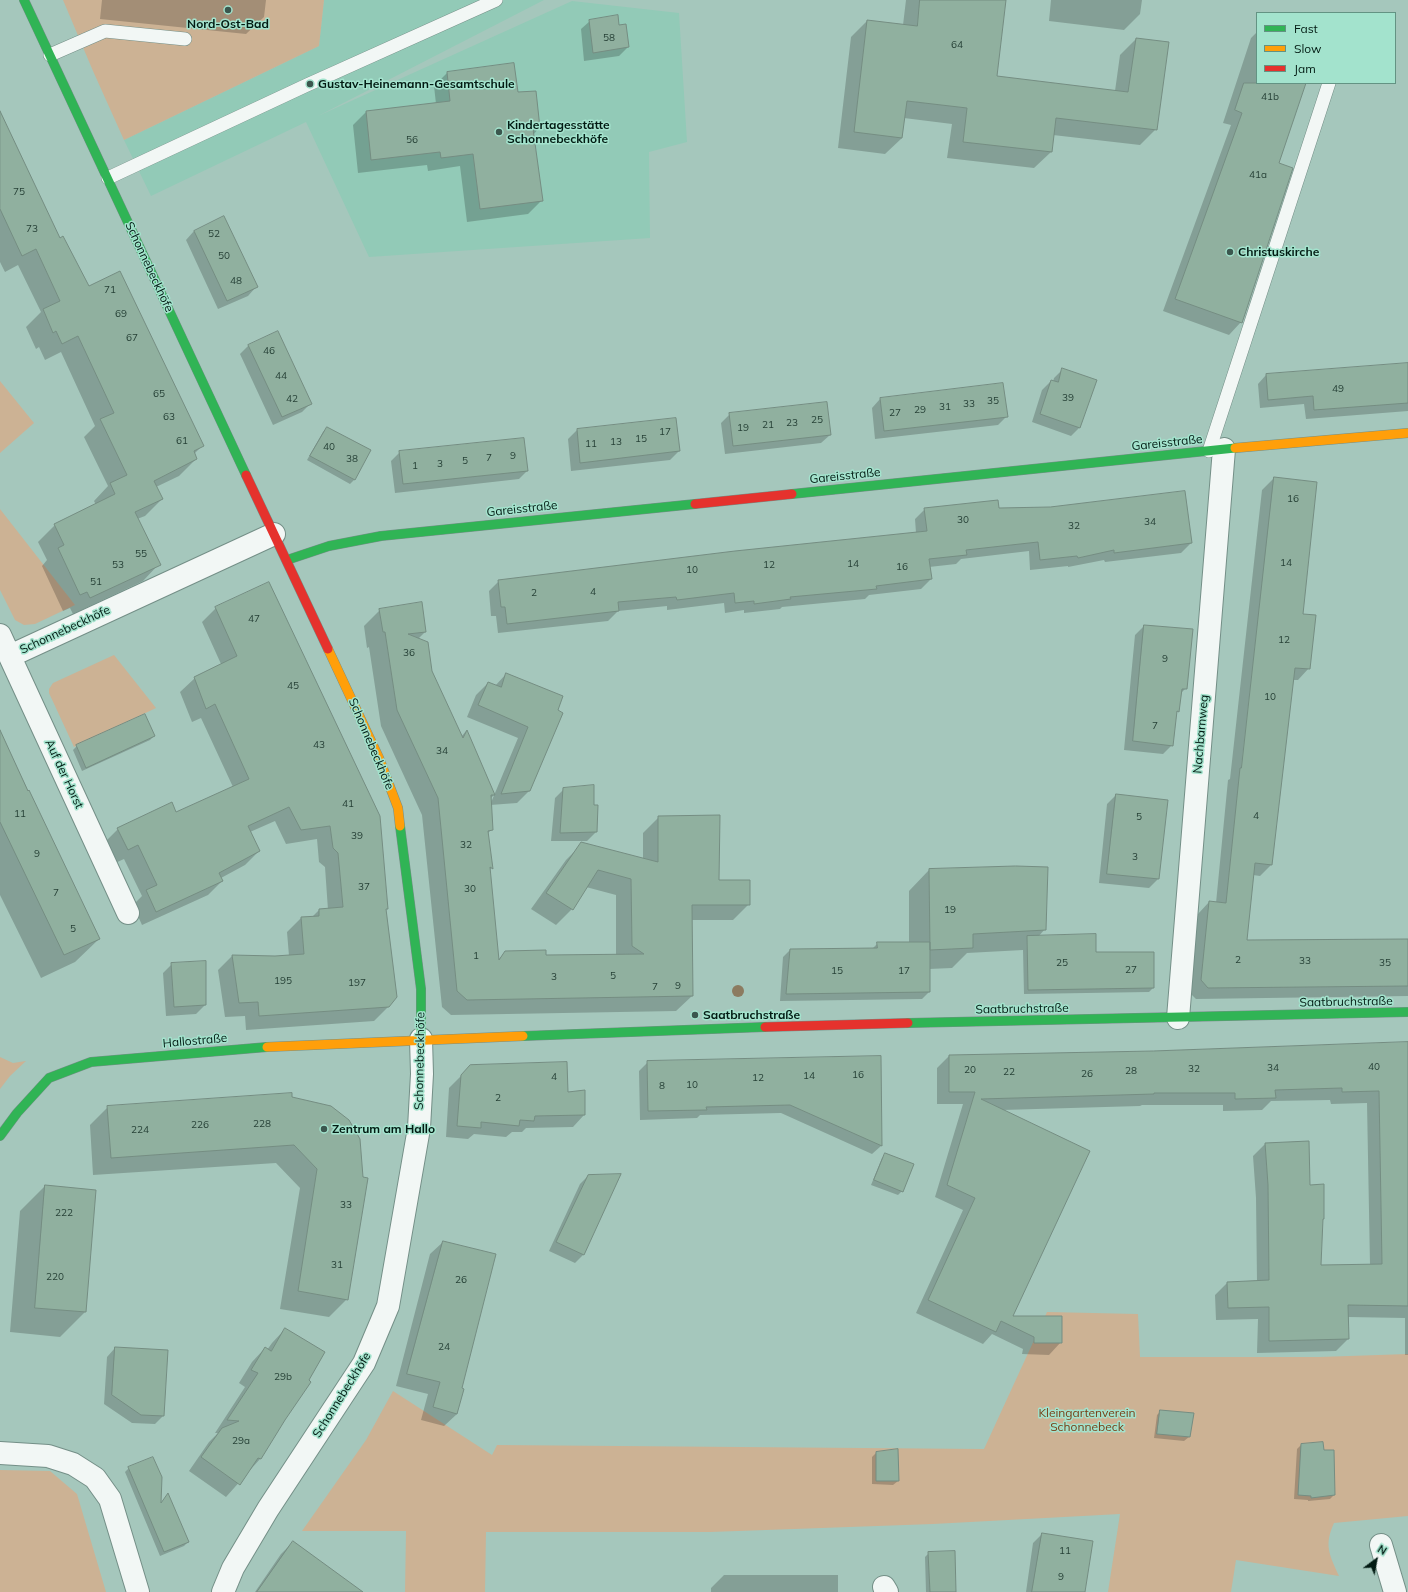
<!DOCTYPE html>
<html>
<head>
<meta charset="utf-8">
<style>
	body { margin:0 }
	#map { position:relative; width:1408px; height:1592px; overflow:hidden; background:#a5c7bc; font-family:Mulish,sans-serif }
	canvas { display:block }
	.legend { position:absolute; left:1256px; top:12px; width:140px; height:72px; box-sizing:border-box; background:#a3e3cd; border:1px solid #639383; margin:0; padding:5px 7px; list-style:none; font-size:12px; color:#021b13 }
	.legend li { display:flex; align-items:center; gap:8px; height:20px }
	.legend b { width:20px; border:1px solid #639383 }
	.north { position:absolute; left:1356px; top:1540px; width:40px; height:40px; -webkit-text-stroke:3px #a3e3cd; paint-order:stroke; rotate:32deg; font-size:11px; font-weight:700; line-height:16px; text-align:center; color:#021b13 }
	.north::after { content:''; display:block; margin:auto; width:14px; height:18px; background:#021b13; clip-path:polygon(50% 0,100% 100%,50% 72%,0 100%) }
</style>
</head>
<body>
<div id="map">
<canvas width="1408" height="1592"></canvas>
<ul class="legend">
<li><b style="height:5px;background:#30b455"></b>Fast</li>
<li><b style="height:5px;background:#ff9f0a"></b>Slow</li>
<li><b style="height:5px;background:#e5322d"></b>Jam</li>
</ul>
<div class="north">N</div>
</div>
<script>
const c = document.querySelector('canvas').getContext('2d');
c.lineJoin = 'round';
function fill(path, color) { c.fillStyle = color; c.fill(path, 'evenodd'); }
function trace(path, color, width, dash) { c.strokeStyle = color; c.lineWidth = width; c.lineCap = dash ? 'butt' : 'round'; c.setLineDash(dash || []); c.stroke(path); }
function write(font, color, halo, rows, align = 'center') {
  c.font = font + ' Mulish,sans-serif'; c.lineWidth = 3; c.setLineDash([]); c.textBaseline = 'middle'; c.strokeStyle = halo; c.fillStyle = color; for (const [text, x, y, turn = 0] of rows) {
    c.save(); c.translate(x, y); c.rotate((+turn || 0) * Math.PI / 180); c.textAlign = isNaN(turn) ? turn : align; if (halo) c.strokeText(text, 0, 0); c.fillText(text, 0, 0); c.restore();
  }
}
const built = new Path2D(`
	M324 0H544L318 116 572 1 679 13 687 142 649 152 650 238 369 257 306 122 151 196 124 140 319 46Z`);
const green = new Path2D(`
	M63 0H324L319 46 124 140 93 71Z
	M0 381 34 423 0 453Z
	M0 509 75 605 35 624 24 625 15 620 0 590Z
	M114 655 156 708 74 747 49 693V689L53 683Z
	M0 1057 13 1063 26 1061 10 1076 0 1089Z
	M1047 1312 1138 1314 1140 1357H1319L1408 1354V1516L1334 1523C1324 1545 1329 1554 1339 1576L1236 1560 1231 1592H1108L1120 1514 933 1524 710 1532H486L485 1592H405L406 1531H302L366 1440 393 1391 492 1455 497 1445 984 1449Z
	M0 1470 50 1471 77 1494 106 1592H0Z`);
const shadow = new Path2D(`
	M102 0H266L264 17 246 34 100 19Z
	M906 0H1005L996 77 1115 91 1120 55 1136 39 1156 129 1140 145 1053 135 1051 152 1034 168 947 158 952 124 904 118 902 138 885 154 838 148 851 37 867 21 903 25Z
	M1051 0H1142L1140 14 1124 30 1049 21Z
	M590 21 628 47 619 56 584 61 581 29Z
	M1257 32V83H1305L1277 164 1241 322 1229 335 1163 311 1231 125 1223 123 1251 38Z
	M447 73 517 93 539 128 533 135 541 201 528 214 467 222 460 166 428 171 427 165 358 173 353 125 366 112 436 104 434 86Z
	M0 113 59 239 88 287 202 446 194 454 196 459 179 476 156 487 162 499 145 516 137 519 159 564 143 581 73 614 70 608 63 611 42 566 47 560 38 542 55 525 96 505 94 501 108 486 84 437 95 426 61 352 45 360 39 347 36 349 26 327 41 312 18 265 5 272 0 262Z
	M194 231 256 287 248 296 218 309 186 240Z
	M277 332 311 403 302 412 273 425 240 354 248 346Z
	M1408 365V411L1306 419 1304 404 1260 408 1258 384 1266 375Z
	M1063 369 1080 427 1071 436 1032 422 1042 390 1051 381 1053 382 1054 378Z
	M880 399 1007 416 998 425 875 439 872 408Z
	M730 414 830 435 821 443 725 454 721 423Z
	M327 428 369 450 354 480 350 484 307 460 323 432Z
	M577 430 679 451 670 460 571 471 568 439Z
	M400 452 527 471 519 479 395 493 391 461Z
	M1274 478 1301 615 1309 668 1298 680H1293L1271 865 1260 876 1253 875 1246 941 1408 940V996L1196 999 1189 992 1198 914 1209 902 1216 903 1228 780 1230 779 1262 490Z
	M925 509H998L1191 543 1181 553 1105 562 1104 560 1068 567V566L1030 570 1029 551 961 559 956 564 929 567 931 579 921 589 869 595 865 599 782 607 780 609 744 613V610L725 613 724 603 667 610V606L618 611 608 621 498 633 496 616H491L489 591 499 581 916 533 915 519Z
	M216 608 387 908 385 910 388 1007 374 1021 246 1030 245 1016 225 1017 218 970 232 956H289L287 932 301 918 312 917 319 910H328L325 867 319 862 317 839 286 844 275 821 250 832 259 851 245 865 221 878 222 881 208 895 142 925 133 905 142 896 124 859 113 864 104 843 118 829 176 814 233 787 201 718 192 722 180 692 195 678 221 664 202 622Z
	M380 610 425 632 418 639 431 672 461 737 466 731 494 795 490 799V805L518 738 467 717 476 695 488 683 495 686 506 674 562 697 529 791 517 803 490 805 492 829 487 834 492 868 489 870 498 960 506 952 545 956H616V895L586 887 572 909 556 925 531 909 566 860 582 844 643 859V833L659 817 718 881 749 904 733 920H691L692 996 676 1011 451 1015 442 1007 422 815 381 726 369 647 367 648 364 626Z
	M1144 626 1186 688 1180 694 1178 711 1176 713 1172 745 1163 754 1124 750 1135 635Z
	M0 732 99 939 75 962 41 978 0 895Z
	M154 736 150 740 82 771 73 750 77 746Z
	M564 789 596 832 587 841H551L555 798Z
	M1116 795 1166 800 1158 879 1149 888 1099 883 1107 804Z
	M929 870 1045 929 1038 937 1095 953 1153 988 1149 992 1024 994 1023 950 967 953 952 968 929 969V992L922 999 780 1001 783 957 790 950 872 949 878 943H909V891Z
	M172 964 205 1005 196 1014 166 1016 163 973Z
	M1408 1043V1355H1405V1318L1348 1317V1339L1336 1351 1257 1353 1258 1319 1216 1320 1215 1295 1227 1283 1257 1282 1256 1198 1253 1156 1265 1144 1308 1142 1309 1186 1322 1220 1320 1266 1370 1265 1367 1103 1331 1104 1330 1100 1271 1101 1262 1110 1223 1111V1105H1142L1140 1106 1002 1110 1012 1317 1061 1342 1049 1355 1022 1354 1023 1349 992 1334 983 1344 916 1313 963 1210 935 1197 963 1104H937V1068L949 1056 1153 1052Z
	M880 1057 881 1146 872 1154 781 1113 700 1115 697 1118 640 1120 639 1071 648 1062Z
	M471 1066 567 1093 584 1115 573 1127 526 1128 522 1132H512L506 1137 474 1134 468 1139 446 1137 449 1088Z
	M291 1098 331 1107 347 1299 329 1317 280 1309 300 1188 276 1163 93 1175 90 1125 108 1107Z
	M886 1154 902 1191 898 1195 871 1185 882 1158Z
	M620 1175 583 1255 575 1263 549 1251 580 1184 588 1176Z
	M45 1186 85 1312 60 1337 10 1332 20 1211Z
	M443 1242 461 1389 457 1414 444 1426 421 1420 428 1394 396 1386 430 1254Z
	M285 1329 284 1419 260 1459 226 1497 189 1471 209 1442 218 1433H215L245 1387 239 1383 252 1362 265 1348 267 1350 272 1343Z
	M115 1348 163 1416 155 1424 132 1423 104 1404 107 1357Z
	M1161 1411 1193 1414 1189 1437 1184 1441 1154 1438 1157 1415Z
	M1301 1445 1323 1451 1334 1495 1330 1499 1308 1501V1500L1294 1499 1297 1449Z
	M876 1453 898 1481 893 1485 872 1484V1457Z
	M129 1468 160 1505 168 1494 188 1542 184 1546 160 1556 125 1472Z
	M1042 1534 1084 1592H1026L1033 1543Z
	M293 1542 361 1592H255L281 1554Z
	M929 1553 955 1592H926L925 1557Z
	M724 1575H838V1592H711V1588Z`);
const building = new Path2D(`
	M920 0H1006L997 76 1128 92 1136 38 1169 42 1157 130 1056 118 1052 152 963 142 967 108 907 101 902 138 854 132 867 20 917 26Z
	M618 15 619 25 626 24 629 47 593 53 589 20Z
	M514 63 518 92 536 91 540 128 533 129 543 201 480 209 473 154 441 158 440 152 371 160 366 111 450 101 447 72Z
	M1244 83H1306L1279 163 1293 168 1242 323 1175 299 1242 113 1235 110Z
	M0 111 60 238 63 236 89 286 120 271 204 446 194 451 197 459 154 481 163 499 135 512 161 565 90 598 87 592 80 595 58 548 64 545 54 524 115 494 110 483 127 475 100 419 114 413 78 336 62 344 56 331 53 333 43 309 60 301 36 249 22 256 0 209Z
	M224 216 258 287 227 301 194 231Z
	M278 331 312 404 282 417 248 345Z
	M1408 363V403L1314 410 1313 396 1268 400 1266 374Z
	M1062 368 1097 380 1080 428 1040 414 1051 380 1058 382Z
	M1003 383 1008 417 884 431 880 398Z
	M827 402 831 435 733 446 729 413Z
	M676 418 680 451 580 463 577 429Z
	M327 427 371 450 355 480 310 456Z
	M524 438 528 471 403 484 399 451Z
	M1274 477 1317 482 1303 614 1316 615 1310 669 1295 668 1272 865 1255 863 1247 940 1408 939V986L1208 988 1201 980 1209 901 1226 903 1240 768H1241Z
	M1185 491 1192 543 1114 553V550L1078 558 1077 556 1040 560 1038 542 966 550 967 555 929 559 932 579 876 586 877 589 790 597 791 599 754 604V601L735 603 734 593 677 600 676 597 618 602 619 611 507 624 505 607H501L498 580 735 551 927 531 924 508 998 500 999 508 1050 507Z
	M269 582 380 816 388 909H386L397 997 389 1007 259 1016 258 1002 239 1003 232 955 275 956 304 954 301 917 319 916V909L343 907 338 853 333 848 330 826 301 830 289 807 248 826 260 851 219 873 223 881 156 912 146 890 157 885 138 845 128 850 117 828 172 802 176 812 249 779 215 704 206 709 194 677 237 656 215 607Z
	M422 602 426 632 408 634 428 642 432 671 463 738 467 730 495 795H491L493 830 488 831 493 869 490 867 499 960 505 951 546 950V955L644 954 632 946 631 879 598 870 573 910 546 893 581 842 658 862V816L720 815 719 880H750V905H692L693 996 467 1000 457 991 438 798 397 710 385 632H383L379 609Z
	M1144 625 1193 629 1187 689H1182L1179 712 1177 711 1173 746 1133 741Z
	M506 673 563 696 558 710 563 713 530 791 501 794 528 727 478 705 488 682 501 687Z
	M145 714 155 736 86 768 76 745Z
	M0 730 28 791 29 790 100 939 64 955 0 822Z
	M594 785V805H598L597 832 560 833 563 788Z
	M1116 794 1168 800 1159 879 1107 874Z
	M1016 866 1048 867 1046 930 973 934V948L930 950 929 869Z
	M1096 934V952H1154V988L1028 990 1027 936Z
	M877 942H930V992L786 994 790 949 877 948Z
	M206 961V1005L174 1007 171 963Z
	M1408 1042V1306L1348 1305 1349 1339 1269 1341V1307L1228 1308 1227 1282 1269 1280 1268 1185 1265 1143 1309 1141 1310 1185 1324 1184V1219H1323L1321 1265 1382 1264 1379 1091 1342 1092V1088L1275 1090 1276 1098 1235 1099V1093H1154V1094L981 1099 1090 1151 1013 1316H1062V1343H1034V1337L1001 1321 996 1332 928 1300 975 1198 947 1185 975 1092H949V1055L1153 1051Z
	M881 1056 882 1146 790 1105 706 1107 707 1110 648 1111 647 1061Z
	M567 1062 568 1092 585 1090V1115L535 1116 534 1121 520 1120 519 1126 481 1122V1128L457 1126 461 1075 470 1065Z
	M292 1093V1097L331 1106 349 1120 360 1139 363 1177 368 1178 348 1300 298 1291 317 1169 294 1145 111 1158 107 1106Z
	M885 1153 914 1164 903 1192 874 1180Z
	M621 1174 584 1255 556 1242 588 1175Z
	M45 1185 96 1190 86 1312 35 1308Z
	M443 1241 496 1254 462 1388 464 1389 457 1414 433 1407 440 1382 407 1374Z
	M285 1328 325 1352 309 1380 311 1382 285 1420 261 1459 258 1458 240 1485 201 1457 222 1428 239 1421 227 1420 258 1373 251 1370 265 1347 271 1351Z
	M115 1347 168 1350 164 1416 141 1415 112 1395Z
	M1160 1410 1194 1413 1190 1437 1157 1434Z
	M1323 1442 1324 1450H1334L1335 1495 1311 1498V1496L1298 1495 1301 1444Z
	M898 1449 899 1481H876V1452Z
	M153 1457 162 1477 161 1503 168 1493 189 1542 164 1552 128 1467Z
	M1042 1533 1093 1541 1085 1592H1032Z
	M293 1541 363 1592H257Z
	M955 1551 956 1592H930L928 1552Z`);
const lane = new Path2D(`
	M50 55 105 31 185 39
	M108 178 307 85 496 0
	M1209 451C1248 328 1290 206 1329 83`);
const street = new Path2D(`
	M0 635 128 913
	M10 656 274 534
	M1178 1018 1224 449
	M0 1453 48 1456 73 1464 95 1478 110 1499 138 1592
	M1381 1545 1395 1592
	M884 1587 887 1592
	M223 1592 233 1568 268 1509 364 1363 388 1306 419 1128 422 1074 421 1039`);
const fast = new Path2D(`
	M24 0 246 475
	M792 494 1235 448
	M287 560 329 546 381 536 695 504
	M400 826 421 989V1039
	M908 1023 1408 1012
	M523 1036 765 1027
	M0 1136 17 1113 49 1078 91 1062 267 1047`);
const slow = new Path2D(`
	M1235 448 1408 433
	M328 649 379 758 398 808 400 826
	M267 1047 523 1036`);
const jam = new Path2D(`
	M246 475 328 649
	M695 504 792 494
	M765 1027 908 1023`);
const trees = [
	[738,991]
];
const markers = [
	[228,10,4,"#3b574e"],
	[310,84,4,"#3b574e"],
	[499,132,4,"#3b574e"],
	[1230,252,4,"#3b574e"],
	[695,1015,4,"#3b574e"],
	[324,1129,4,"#3b574e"]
];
const numberNames = [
	["58",609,38],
	["64",957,45],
	["41b",1270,97],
	["56",412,140],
	["41a",1258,175],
	["75",19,192],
	["73",32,229],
	["52",214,234],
	["50",224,256],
	["48",236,281],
	["71",110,290],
	["69",121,314],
	["67",132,338],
	["46",269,351],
	["44",281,376],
	["49",1338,389],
	["65",159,394],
	["39",1068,398],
	["42",292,399],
	["35",993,401],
	["33",969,404],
	["31",945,407],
	["29",920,410],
	["27",895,413],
	["63",169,417],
	["25",817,420],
	["23",792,423],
	["21",768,425],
	["19",743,428],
	["17",665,432],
	["15",641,439],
	["61",182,441],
	["13",616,442],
	["11",591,444],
	["40",329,447],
	["9",513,456],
	["7",489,458],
	["38",352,459],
	["5",465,461],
	["3",440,464],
	["1",415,466],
	["16",1293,499],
	["30",963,520],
	["34",1150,522],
	["32",1074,526],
	["55",141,554],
	["14",1286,563],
	["14",853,564],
	["53",118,565],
	["12",769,565],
	["16",902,567],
	["10",692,570],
	["51",96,582],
	["4",593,592],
	["2",534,593],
	["47",254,619],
	["12",1284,640],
	["36",409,653],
	["9",1165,659],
	["45",293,686],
	["10",1270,697],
	["7",1155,726],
	["43",319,745],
	["34",442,751],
	["41",348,804],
	["11",20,814],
	["4",1256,816],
	["5",1139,817],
	["39",357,836],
	["32",466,845],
	["9",37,854],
	["3",1135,857],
	["37",364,887],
	["30",470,889],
	["7",56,893],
	["19",950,910],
	["5",73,929],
	["1",476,956],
	["2",1238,960],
	["33",1305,961],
	["25",1062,963],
	["35",1385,963],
	["27",1131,970],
	["15",837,971],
	["17",904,971],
	["5",613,976],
	["3",554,977],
	["195",283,981],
	["197",357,983],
	["9",678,986],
	["7",655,987],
	["40",1374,1067],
	["34",1273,1068],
	["32",1194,1069],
	["20",970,1070],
	["28",1131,1071],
	["22",1009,1072],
	["26",1087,1074],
	["16",858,1075],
	["14",809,1076],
	["4",554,1077],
	["12",758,1078],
	["10",692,1085],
	["8",662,1086],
	["2",498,1098],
	["228",262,1124],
	["226",200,1125],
	["224",140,1130],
	["33",346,1205],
	["222",64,1213],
	["31",337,1265],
	["220",55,1277],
	["26",461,1280],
	["24",444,1347],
	["29b",283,1377],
	["29a",241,1441],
	["11",1065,1551],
	["9",1061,1577]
];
const poiNames = [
	["Nord-Ost-Bad",228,24,"center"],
	["Gustav-Heinemann-Gesamtschule",318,84],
	["Kindertagesstätte",507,125],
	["Schonnebeckhöfe",507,139],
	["Christuskirche",1238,252],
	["Saatbruchstraße",703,1015],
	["Zentrum am Hallo",332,1129]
];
const streetNames = [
	["Schonnebeckhöfe",149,267,65],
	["Gareisstraße",1167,443,-6],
	["Gareisstraße",845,476,-6],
	["Gareisstraße",522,509,-6],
	["Schonnebeckhöfe",65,630,-25],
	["Nachbarnweg",1201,734,-85],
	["Schonnebeckhöfe",371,744,67],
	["Auf der Horst",64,774,65],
	["Saatbruchstraße",1346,1002,-1],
	["Saatbruchstraße",1022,1009,-1],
	["Hallostraße",195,1041,-5],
	["Schonnebeckhöfe",420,1061,-89],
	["Schonnebeckhöfe",342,1395,-58]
];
const parkNames = [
	["Kleingartenverein",1087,1413],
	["Schonnebeck",1087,1427]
];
fill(built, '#92cab7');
fill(green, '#ccb294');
fill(shadow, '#0003');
fill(building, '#90b09f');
trace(building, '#758d82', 1);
trace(lane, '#748f87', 14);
trace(street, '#748f87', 24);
trace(fast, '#748f87', 10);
trace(slow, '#748f87', 10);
trace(jam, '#748f87', 10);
trace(lane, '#f2f7f5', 13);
trace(street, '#f2f7f5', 22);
trace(fast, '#30b455', 9);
trace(slow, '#ff9f0a', 9);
trace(jam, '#e5322d', 9);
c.fillStyle = '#8c7b60';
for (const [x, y] of trees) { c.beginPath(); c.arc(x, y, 6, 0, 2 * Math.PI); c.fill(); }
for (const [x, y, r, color] of markers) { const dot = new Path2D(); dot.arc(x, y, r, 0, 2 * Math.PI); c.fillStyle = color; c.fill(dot); trace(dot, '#a3e3cd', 1.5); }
write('10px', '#264036', null, numberNames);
write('bold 12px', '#021b13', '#a3e3cd', poiNames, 'left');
write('12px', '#021b13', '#a3e3cd', streetNames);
write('12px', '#783d14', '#a3e3cd', parkNames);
</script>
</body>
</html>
